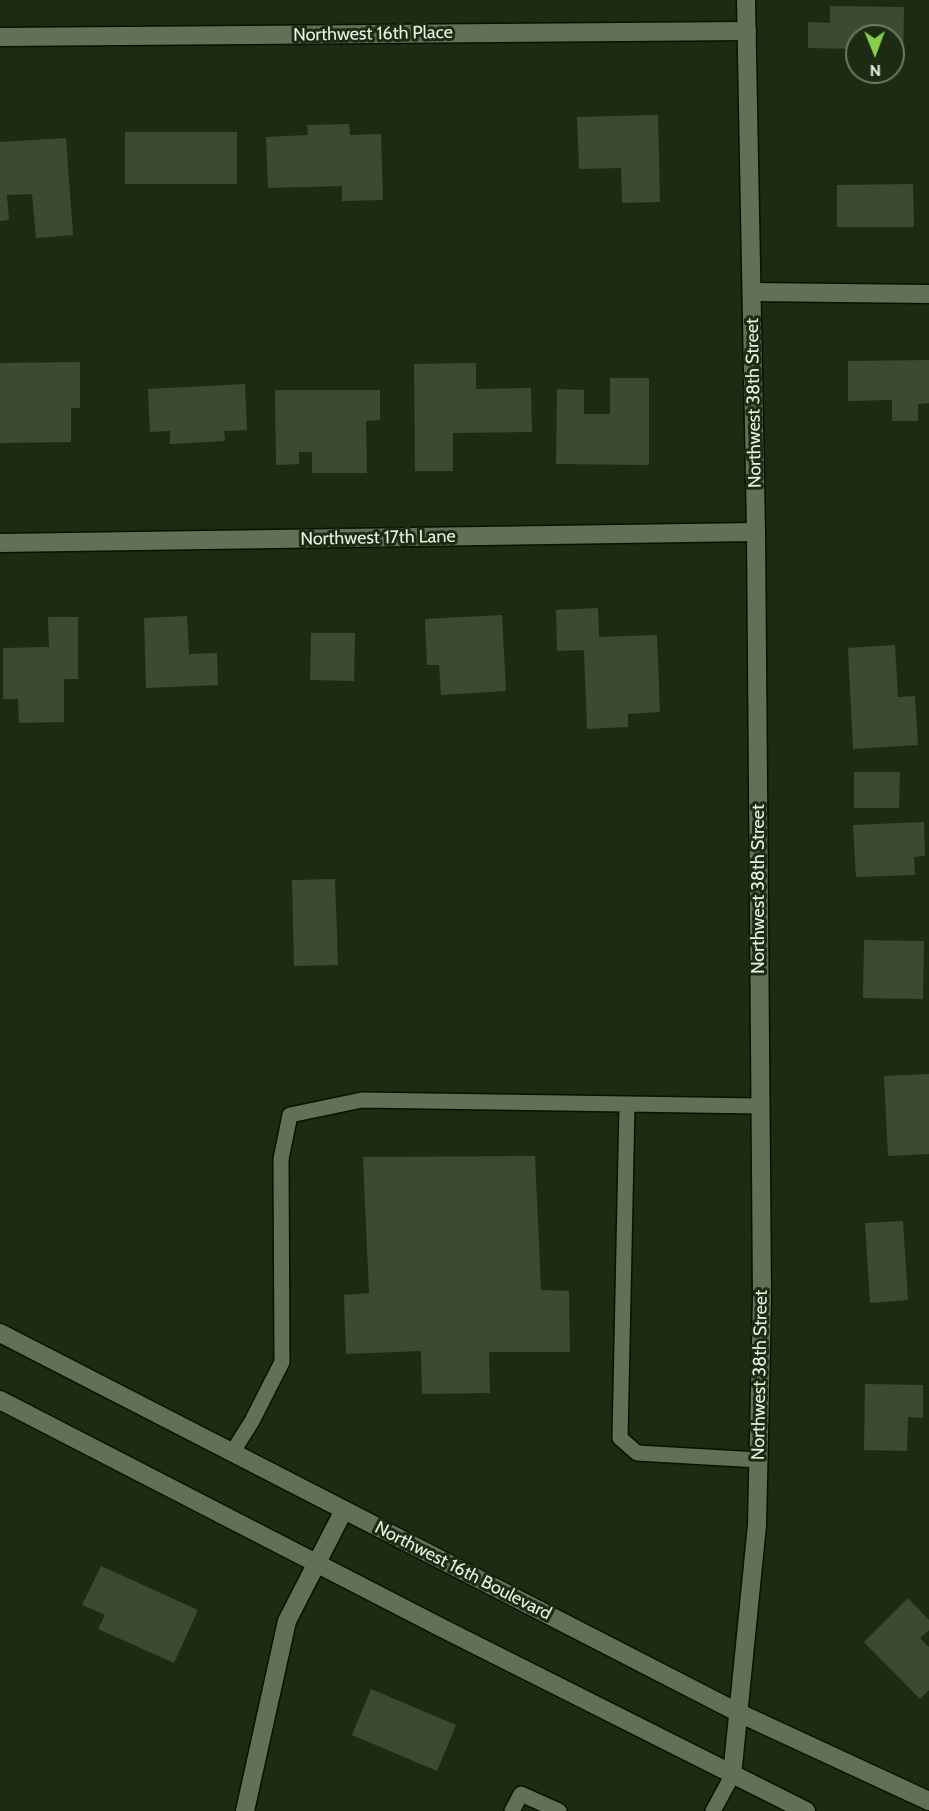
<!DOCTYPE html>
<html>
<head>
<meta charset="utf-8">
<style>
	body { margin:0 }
	#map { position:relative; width:929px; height:1811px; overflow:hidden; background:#1d2b13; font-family:Cabin,sans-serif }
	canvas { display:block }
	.north { position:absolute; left:845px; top:24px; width:60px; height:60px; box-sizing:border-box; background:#1d2b13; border:2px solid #6e7a66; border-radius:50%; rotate:179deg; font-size:16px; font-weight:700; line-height:24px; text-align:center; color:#e7f1e2 }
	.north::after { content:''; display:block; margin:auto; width:21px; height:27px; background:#85cf4c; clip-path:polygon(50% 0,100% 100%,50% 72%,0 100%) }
</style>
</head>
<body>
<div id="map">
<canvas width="929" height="1811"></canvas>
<div class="north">N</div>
</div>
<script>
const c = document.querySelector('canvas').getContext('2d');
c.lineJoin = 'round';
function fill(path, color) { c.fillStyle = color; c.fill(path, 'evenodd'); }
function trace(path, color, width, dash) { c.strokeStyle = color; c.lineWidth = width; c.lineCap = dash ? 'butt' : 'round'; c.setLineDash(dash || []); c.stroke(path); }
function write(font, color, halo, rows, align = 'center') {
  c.font = font + ' Cabin,sans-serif'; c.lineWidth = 6; c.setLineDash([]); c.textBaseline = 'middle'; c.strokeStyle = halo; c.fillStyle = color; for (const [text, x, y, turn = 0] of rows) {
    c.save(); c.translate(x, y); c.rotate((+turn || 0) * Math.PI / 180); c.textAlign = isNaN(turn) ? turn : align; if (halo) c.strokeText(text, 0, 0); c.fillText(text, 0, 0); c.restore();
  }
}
const building = new Path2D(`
	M830 6 904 7 903 61H893V36H857V49L808 48V22L830 23Z
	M658 115 660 202 622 203 621 168 579 169 577 117Z
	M349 124 350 135 381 134 383 200 342 201V186L268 188 266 137 308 135 307 125Z
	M125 132H237V184H125Z
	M66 138 73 235 36 238 32 194 7 195 9 220 0 221V142Z
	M913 184 914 227H837V185Z
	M929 360V403L918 404V421H892V400L848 401V361Z
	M80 362V408H71V442L0 443V363Z
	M476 363V389L531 388 532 432 453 433V471H415L414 364Z
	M610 378H649V465L556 464 557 389 584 390V414H610Z
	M245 384 247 430 224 431 225 441 170 444V431L150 432 148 389Z
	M275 390H380V420L366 421 367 473H312V452H299V464L276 465Z
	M598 608 599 637 657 635 660 712 628 714V727L587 729 584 650 557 651 556 610Z
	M502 615 506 691 441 695 439 665H427L425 619Z
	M187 616 189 654 217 653 218 685 146 688 144 618Z
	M48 617H78V679H64V722L19 723 18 699H3V648L49 647Z
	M311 633H355L354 681 310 680Z
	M895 645 898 697 915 696 918 745 853 749 848 648Z
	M854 772H900L899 808H854Z
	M924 822 925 856 914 857 915 875 856 877 853 825Z
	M335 879 338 965 294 966 292 880Z
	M864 940 924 941 923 999 863 998Z
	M929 1074V1154L888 1156 884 1076Z
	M535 1156 541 1290 569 1291 570 1352H489L490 1393 422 1394 421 1351 346 1354 344 1295 369 1293 363 1157Z
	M903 1221 908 1300 870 1303 865 1223Z
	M865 1384 923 1385V1418L908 1417 907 1451 864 1450Z
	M101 1566 198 1610 174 1663 98 1629 105 1615 82 1605Z
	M908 1598 929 1620V1630L920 1638 929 1647V1690L920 1699 864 1642Z
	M371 1689 456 1725 437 1771 352 1735Z`);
const lane = new Path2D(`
	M627 1105 620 1438 637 1453 759 1460
	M232 1453 252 1421 282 1362 281 1159 290 1115 362 1100 760 1106
	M512 1811 521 1794 559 1811
	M713 1811 732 1776`);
const street = new Path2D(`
	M0 37 747 31
	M752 292 929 294
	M0 543 756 532
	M245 1811 287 1621 344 1510`);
const secondary = new Path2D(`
	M0 1333 739 1713 929 1801
	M0 1400 442 1628 806 1811
	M732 1776 757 1525 762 1297 756 532 746 0`);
const streetNames = [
	["Northwest 16th Place",373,34,-1],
	["Northwest 38th Street",754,403,-91],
	["Northwest 17th Lane",378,538,-1],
	["Northwest 38th Street",759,889,-90],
	["Northwest 38th Street",760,1375,-89],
	["Northwest 16th Boulevard",463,1571,27]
];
fill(building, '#3b4b31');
trace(lane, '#071301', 18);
trace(street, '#071301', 21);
trace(secondary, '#071301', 21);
trace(lane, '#607156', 15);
trace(street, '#607156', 18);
trace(secondary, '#607156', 18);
write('18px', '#e7f1e2', '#1d2b13', streetNames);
</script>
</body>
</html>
